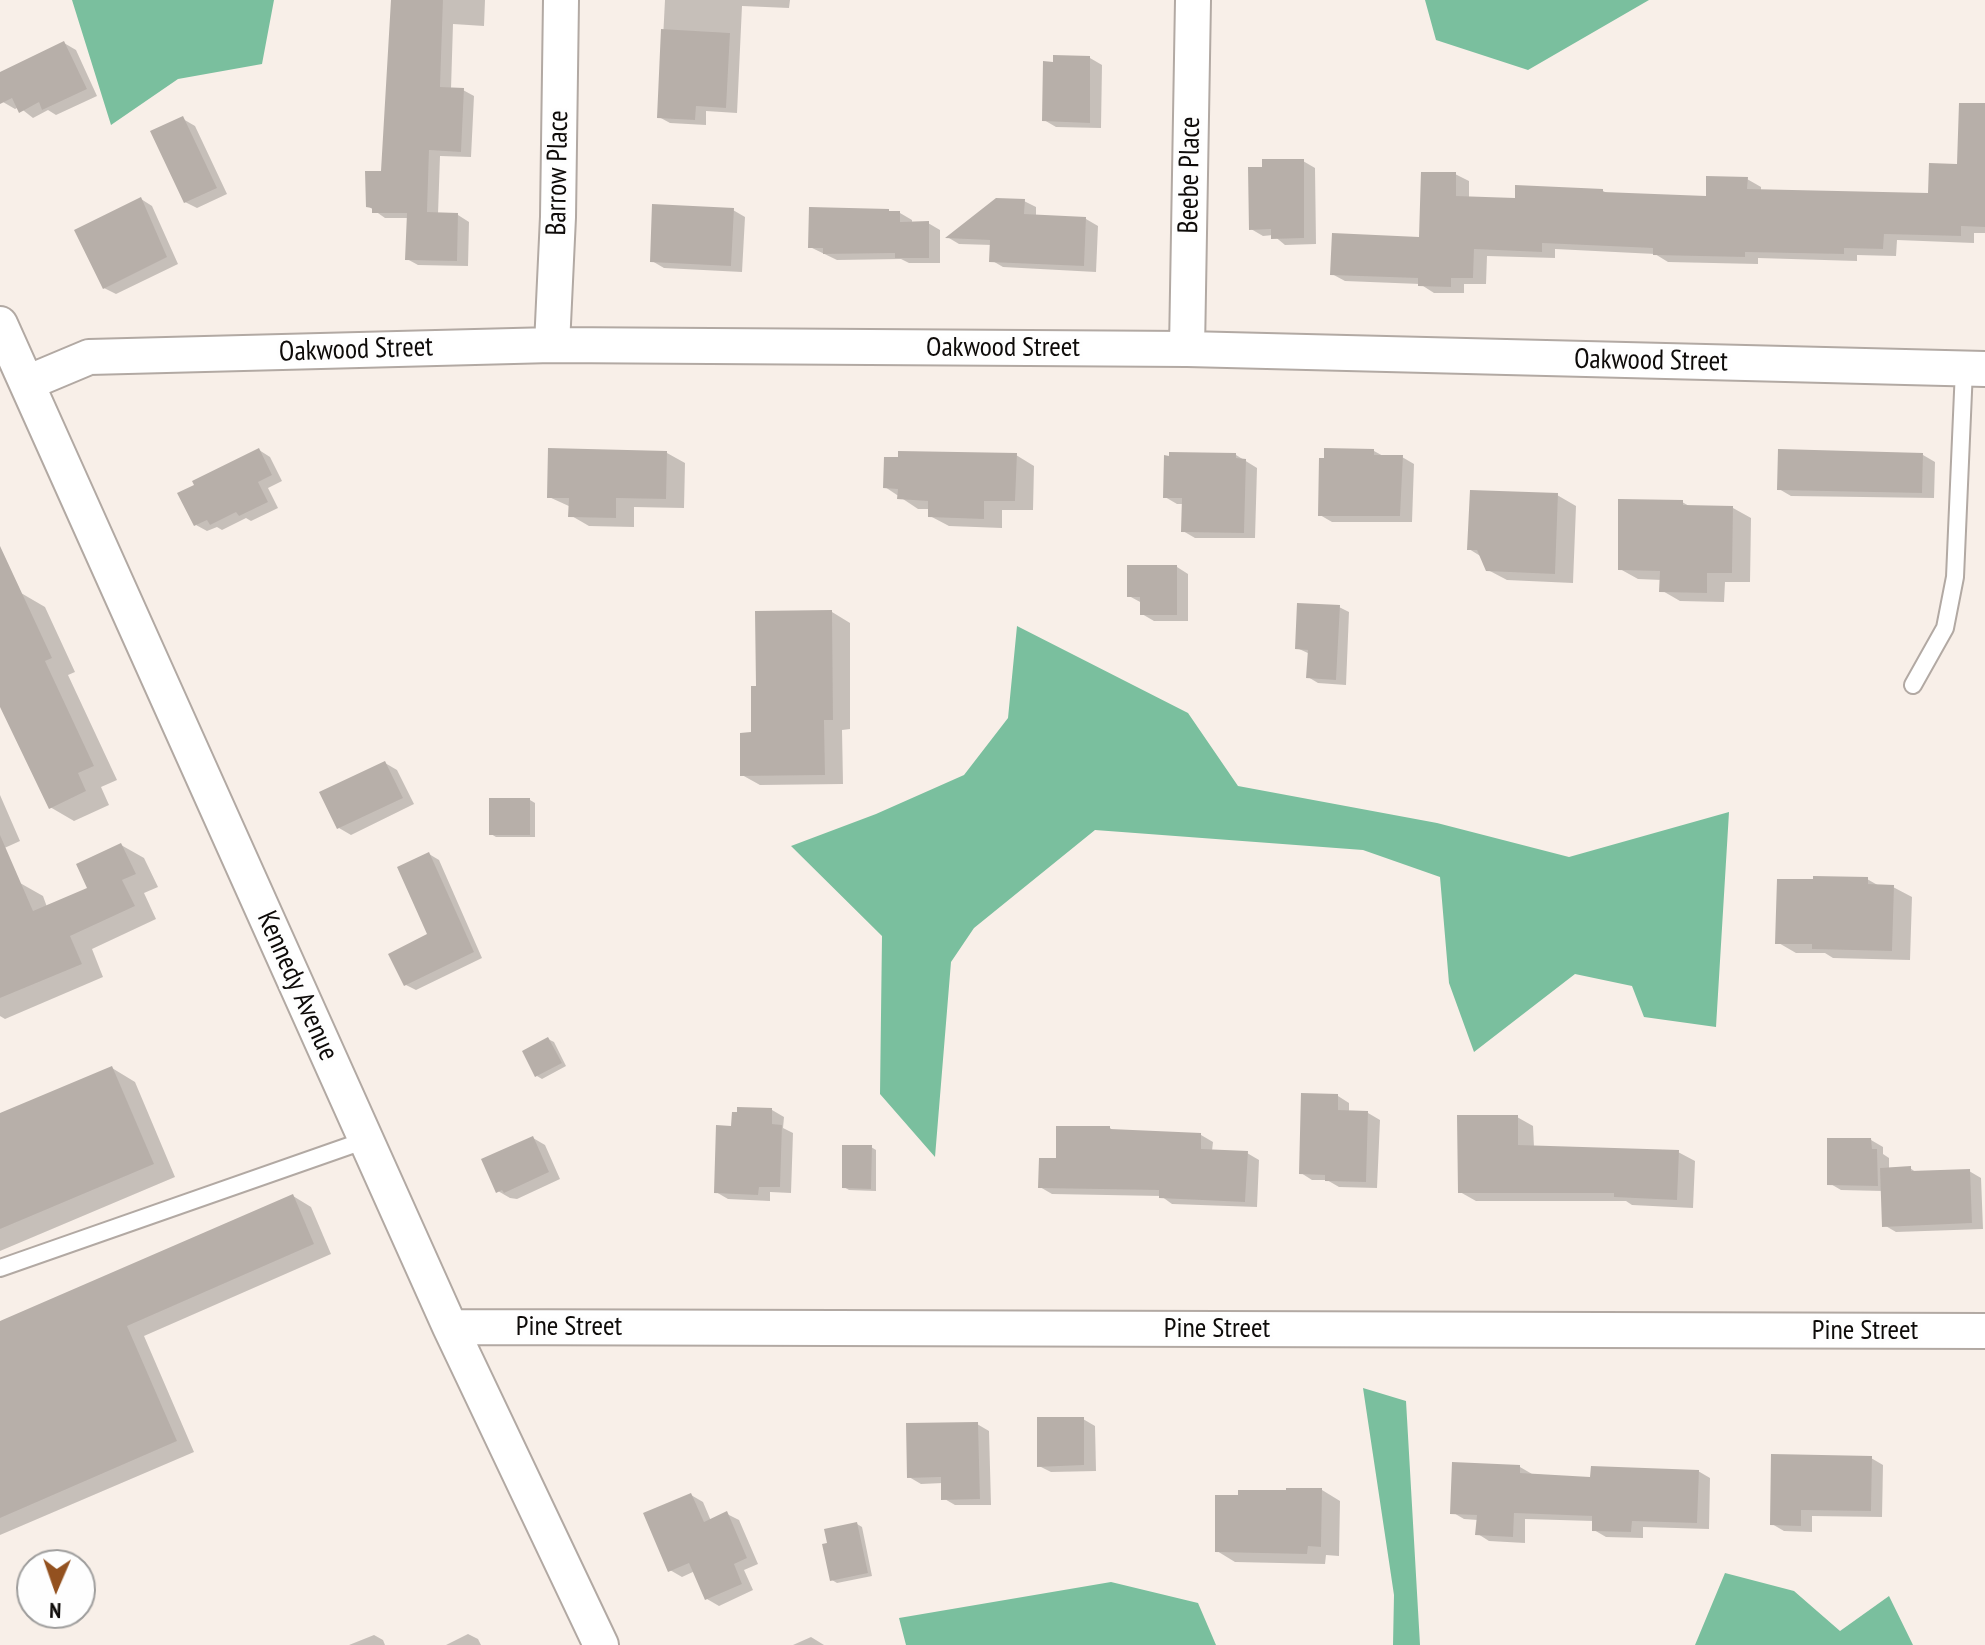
<!DOCTYPE html>
<html>
<head>
<meta charset="utf-8">
<style>
	body { margin:0 }
	#map { position:relative; width:1985px; height:1645px; overflow:hidden; background:#f8efe8; font-family:"PT Sans Narrow",sans-serif }
	canvas { display:block }
	.north { position:absolute; left:16px; top:1549px; width:80px; height:80px; box-sizing:border-box; background:#fefefe; border:2px solid #9e9d9c; border-radius:50%; rotate:182deg; font-size:22px; font-weight:700; line-height:32px; text-align:center; color:#0e0b09 }
	.north::after { content:''; display:block; margin:auto; width:28px; height:36px; background:#93511f; clip-path:polygon(50% 0,100% 100%,50% 72%,0 100%) }
</style>
</head>
<body>
<div id="map">
<canvas width="1985" height="1645"></canvas>
<div class="north">N</div>
</div>
<script>
const c = document.querySelector('canvas').getContext('2d');
c.lineJoin = 'round';
function fill(path, color) { c.fillStyle = color; c.fill(path, 'evenodd'); }
function trace(path, color, width, dash) { c.strokeStyle = color; c.lineWidth = width; c.lineCap = dash ? 'butt' : 'round'; c.setLineDash(dash || []); c.stroke(path); }
function write(font, color, halo, rows, align = 'center') {
  c.font = font + ' "PT Sans Narrow",sans-serif'; c.lineWidth = 7; c.setLineDash([]); c.textBaseline = 'middle'; c.strokeStyle = halo; c.fillStyle = color; for (const [text, x, y, turn = 0] of rows) {
    c.save(); c.translate(x, y); c.rotate((+turn || 0) * Math.PI / 180); c.textAlign = isNaN(turn) ? turn : align; if (halo) c.strokeText(text, 0, 0); c.fillText(text, 0, 0); c.restore();
  }
}
const forest = new Path2D(`
	M72 0H274L262 64 178 79 111 125Z
	M1425 0H1649L1528 70 1436 40Z
	M1017 626 1188 713 1238 786 1437 823 1569 857 1729 812 1716 1027 1644 1017 1632 986 1575 974 1474 1052 1449 983 1440 877 1363 850 1095 830 974 928 951 962 935 1157 880 1094 882 936 791 846 876 814 964 775 1008 718Z
	M1363 1388 1406 1401 1420 1645H1393L1394 1595Z
	M1725 1573 1794 1591 1840 1631 1889 1596 1913 1645H1695Z
	M1111 1582 1198 1603 1216 1645H906L899 1618Z`);
const shadow = new Path2D(`
	M393 0H485L484 26 453 24 451 89 463 90 474 96 471 157 440 156 438 214 458 215 469 222 468 266 418 265 407 259 409 218H385L368 206 383 173Z
	M665 0H790L789 8 742 6 737 113 706 111V125L670 123 659 117Z
	M64 43 76 50 97 96 56 115 48 110 33 118 19 107 15 109 3 102 0 96V74Z
	M1090 58 1102 65 1101 128 1056 127 1044 120Z
	M183 119 195 126 227 194 197 208 185 202Z
	M1985 139V233H1974V243L1897 240 1896 256 1857 255V261L1758 258V264L1668 262 1655 254 1555 249V258L1487 256 1486 284H1464V293H1434L1420 284 1345 281 1332 274 1421 239 1455 174 1469 181V198L1517 200 1603 191 1609 194 1708 198 1747 179 1761 187V191L1930 195Z
	M1303 161 1315 168 1316 244 1285 245 1273 235 1263 236 1251 229Z
	M141 199 152 206 178 264 116 294 104 288Z
	M1024 201 1036 207V217L1086 219 1098 226 1096 272 1003 267 991 260 992 245 959 244 949 238Z
	M733 210 745 217 742 272 664 268 652 261Z
	M900 213 912 220V223H928L940 230V263H909L901 259 837 260 810 247Z
	M259 450 270 457 282 481 268 488 278 508 251 521 246 518 222 530 217 527 207 531 196 525Z
	M1374 451 1385 457H1402L1414 464 1412 522H1332L1320 515Z
	M667 453 685 463 684 508 634 507V527L589 526 570 515 571 507 549 497Z
	M1016 455 1034 466 1033 510H1002V528L949 526 930 516V509H918L885 487Z
	M1236 455 1257 468 1255 538H1195L1183 531 1184 504H1177L1165 497Z
	M1923 455 1935 462 1934 498 1791 496 1779 489Z
	M1557 495 1576 506 1573 583 1507 580 1488 570 1482 557 1469 549Z
	M1682 502 1691 507 1733 508 1751 518 1750 582H1725L1724 602 1680 601 1661 590 1662 580 1638 579 1620 569Z
	M1177 567 1188 574V621H1154L1142 614V603L1129 596Z
	M21 593 45 607 75 672 68 675 117 780 101 787 109 805 74 821 50 807 0 703V603Z
	M1339 607 1349 612 1346 685 1318 683 1308 677 1310 654 1297 648Z
	M832 612 850 623V729L842 730 843 784 760 785 742 775 753 734 758 688Z
	M385 763 397 770 414 804 351 835 339 828Z
	M0 795 20 841 0 850Z
	M530 800 535 803V837H496L491 834Z
	M121 845 144 858 158 887 144 893 156 919 92 949 103 977 5 1019 0 1016V892L20 883 43 896 47 907 89 888Z
	M429 854 439 860 482 958 416 990 406 985 429 935Z
	M1867 879 1881 887H1893L1912 897 1910 960 1833 958 1825 953H1796L1777 942Z
	M548 1039 554 1042 566 1066 542 1079 537 1076Z
	M112 1068 135 1082 175 1177 0 1251V1115Z
	M1338 1096 1349 1103V1113H1368L1380 1120 1377 1188 1339 1187 1327 1180H1312L1301 1173Z
	M772 1110 784 1117 783 1128 793 1133 791 1193 770 1192V1201L728 1199 716 1192 733 1128Z
	M1517 1117 1533 1126 1534 1147 1678 1152 1695 1161 1693 1208 1632 1205 1626 1201H1476L1460 1192Z
	M1110 1128 1114 1131 1201 1135 1213 1142 1212 1151 1247 1153 1259 1160 1257 1207 1172 1204 1161 1196 1052 1194 1040 1187 1058 1160Z
	M533 1138 545 1145 560 1179 517 1199 510 1198 498 1191Z
	M1871 1140 1883 1147V1154L1889 1158V1169L1910 1168 1917 1173 1969 1171 1981 1178 1983 1229 1896 1232 1884 1225 1883 1191 1841 1190 1829 1183Z
	M871 1147 876 1150V1191L849 1190 844 1187Z
	M293 1196 311 1207 331 1254 144 1336 194 1452 0 1535V1323Z
	M1083 1419 1095 1426 1096 1471 1051 1472 1039 1466Z
	M977 1424 989 1431 991 1505H955L943 1498V1483L921 1484 909 1477Z
	M1871 1458 1883 1465 1882 1517 1812 1516V1532L1784 1531 1772 1524Z
	M1520 1467 1532 1474 1592 1479 1698 1471 1710 1478 1709 1529 1643 1527V1538L1606 1537 1594 1530V1521L1525 1519V1543L1489 1541 1478 1534V1520L1464 1519 1452 1512Z
	M1322 1490 1340 1501 1339 1556 1326 1555 1325 1564 1235 1562 1217 1551Z
	M691 1495 703 1502 711 1521 727 1514 739 1520 758 1564 744 1570 753 1590 719 1606 707 1599 695 1571 682 1577 670 1570Z
	M857 1524 862 1527 872 1576 837 1583 832 1580Z
	M468 1634 478 1639 481 1645H446Z
	M374 1635 383 1640 385 1645H349Z
	M811 1637 824 1645H793Z`);
const building = new Path2D(`
	M391 0H443L440 87 464 88 461 152 429 150 427 212 458 213 457 261 405 260 407 213H372V208L366 207 365 171H381Z
	M661 29 730 33 726 108 696 106 695 120 657 118Z
	M64 41 87 89 42 110 39 102 19 113 12 98 0 104V72Z
	M1053 55 1090 56V123L1042 121 1043 61 1053 62Z
	M1959 103H1985V227L1961 226V236L1884 234 1883 249 1844 248V254L1745 252V257L1653 255V248L1542 243V252L1474 249 1473 278H1451V287L1418 286V278L1330 275 1332 233 1419 237 1421 172H1456V196L1515 198V185L1603 189V192L1706 196V176L1748 177 1747 189 1928 193 1929 163 1957 164Z
	M183 116 217 188 184 203 150 131Z
	M1262 159H1304V238L1271 239V229L1249 230 1248 167H1262Z
	M141 197 167 257 103 289 74 230Z
	M996 198 1025 199 1024 214 1086 217 1084 266 989 262 990 240 945 238Z
	M652 204 734 208 731 266 650 262Z
	M809 207 889 209V211H900V222L929 221V258H895V253L823 254V248H808Z
	M259 448 272 475 258 482 268 502 239 516 236 512 210 525 207 520 194 526 177 493 194 485 192 481Z
	M548 448 667 451 666 499 616 498V518L568 517 569 498H547Z
	M1324 448 1374 449V455H1403L1400 516H1318L1319 458H1324Z
	M1778 449 1923 453 1922 493 1777 490Z
	M898 451 1017 453 1015 501H984V519L928 517V501L897 499 898 489 883 488 884 457H898Z
	M1169 452 1236 453V458L1246 459 1244 533 1181 532 1182 498H1163L1164 455 1169 456Z
	M1470 490 1558 493 1555 574 1486 571 1477 550H1467Z
	M1618 499 1683 500V505L1733 506 1732 573H1707V593L1659 592 1660 571 1618 570Z
	M0 546 52 658 45 661 94 766 78 773 86 791 49 809 0 707Z
	M1127 565H1177V615H1140V597H1127Z
	M1297 603 1340 605 1336 680 1306 678 1308 650 1295 649Z
	M832 610 833 720H824L825 775 740 776V733L751 732V686H756L755 611Z
	M385 761 403 798 337 829 319 792Z
	M489 798H530V835H489Z
	M0 835 33 911 87 888 76 864 121 843 136 874 122 880 135 906 70 936 82 964 0 998Z
	M429 852 474 952 404 986 388 954 427 934 397 867Z
	M1813 876 1868 877V884L1894 885 1892 951 1812 949V944H1775L1777 879H1813Z
	M548 1037 562 1063 535 1077 522 1051Z
	M112 1066 154 1164 0 1229V1113Z
	M1301 1093 1338 1094V1110L1368 1111 1366 1182 1325 1181V1175L1299 1174Z
	M737 1107 772 1108V1124L782 1125 780 1187H759L758 1195 714 1193 716 1125 731 1126 732 1112H737Z
	M1457 1115H1518V1145L1679 1150 1677 1200 1614 1197V1193H1458Z
	M1056 1126H1110V1129L1201 1133V1149L1248 1151 1245 1202 1159 1198V1190L1038 1188 1039 1158H1056Z
	M533 1136 549 1172 504 1193 502 1190 496 1193 481 1159Z
	M1827 1138H1871L1872 1149H1877L1878 1186 1827 1185Z
	M842 1145H872L871 1189 842 1188Z
	M1911 1166V1171L1970 1169 1972 1223 1882 1227 1880 1168Z
	M293 1194 314 1244 127 1326 177 1441 0 1518V1321Z
	M1037 1417H1084V1465L1037 1467Z
	M978 1422 980 1499 941 1500V1477L907 1478 906 1423Z
	M1771 1454 1872 1456 1871 1511 1801 1510V1526L1770 1525Z
	M1452 1462 1520 1465V1473L1590 1477 1591 1466 1699 1470 1697 1523 1632 1521 1631 1532 1592 1531V1516L1514 1513 1513 1537 1475 1535 1477 1515 1450 1514Z
	M1286 1488H1322L1321 1547 1308 1546 1307 1554 1215 1552V1495H1238V1490H1286Z
	M691 1493 704 1522 727 1511 747 1558 734 1564 742 1584 705 1600 689 1563 668 1572 643 1513Z
	M857 1522 868 1573 830 1581 822 1544 827 1543 824 1529Z`);
const service = new Path2D(`
	M1913 685 1945 628 1955 577 1964 369
	M0 1268 366 1140`);
const minor = new Path2D(`
	M0 324 450 1327 601 1645
	M552 345 558 217 561 0
	M1187 349 1193 0
	M27 383 89 357 552 345 1187 349 1985 369
	M450 1327 1985 1331`);
const streetNames = [
	["Barrow Place",558,173,-89],
	["Beebe Place",1190,175,-89],
	["Oakwood Street",1003,348],
	["Oakwood Street",356,350,-2],
	["Oakwood Street",1651,361,1],
	["Kennedy Avenue",297,986,66],
	["Pine Street",569,1327],
	["Pine Street",1217,1329],
	["Pine Street",1865,1331]
];
fill(forest, '#7abf9e');
fill(shadow, '#0003');
fill(building, '#b7afa9');
trace(service, '#b2a9a3', 20);
trace(minor, '#b2a9a3', 38);
trace(service, '#fff', 16);
trace(minor, '#fff', 34);
write('28px', '#0e0b09', '#fefefe', streetNames);
</script>
</body>
</html>
